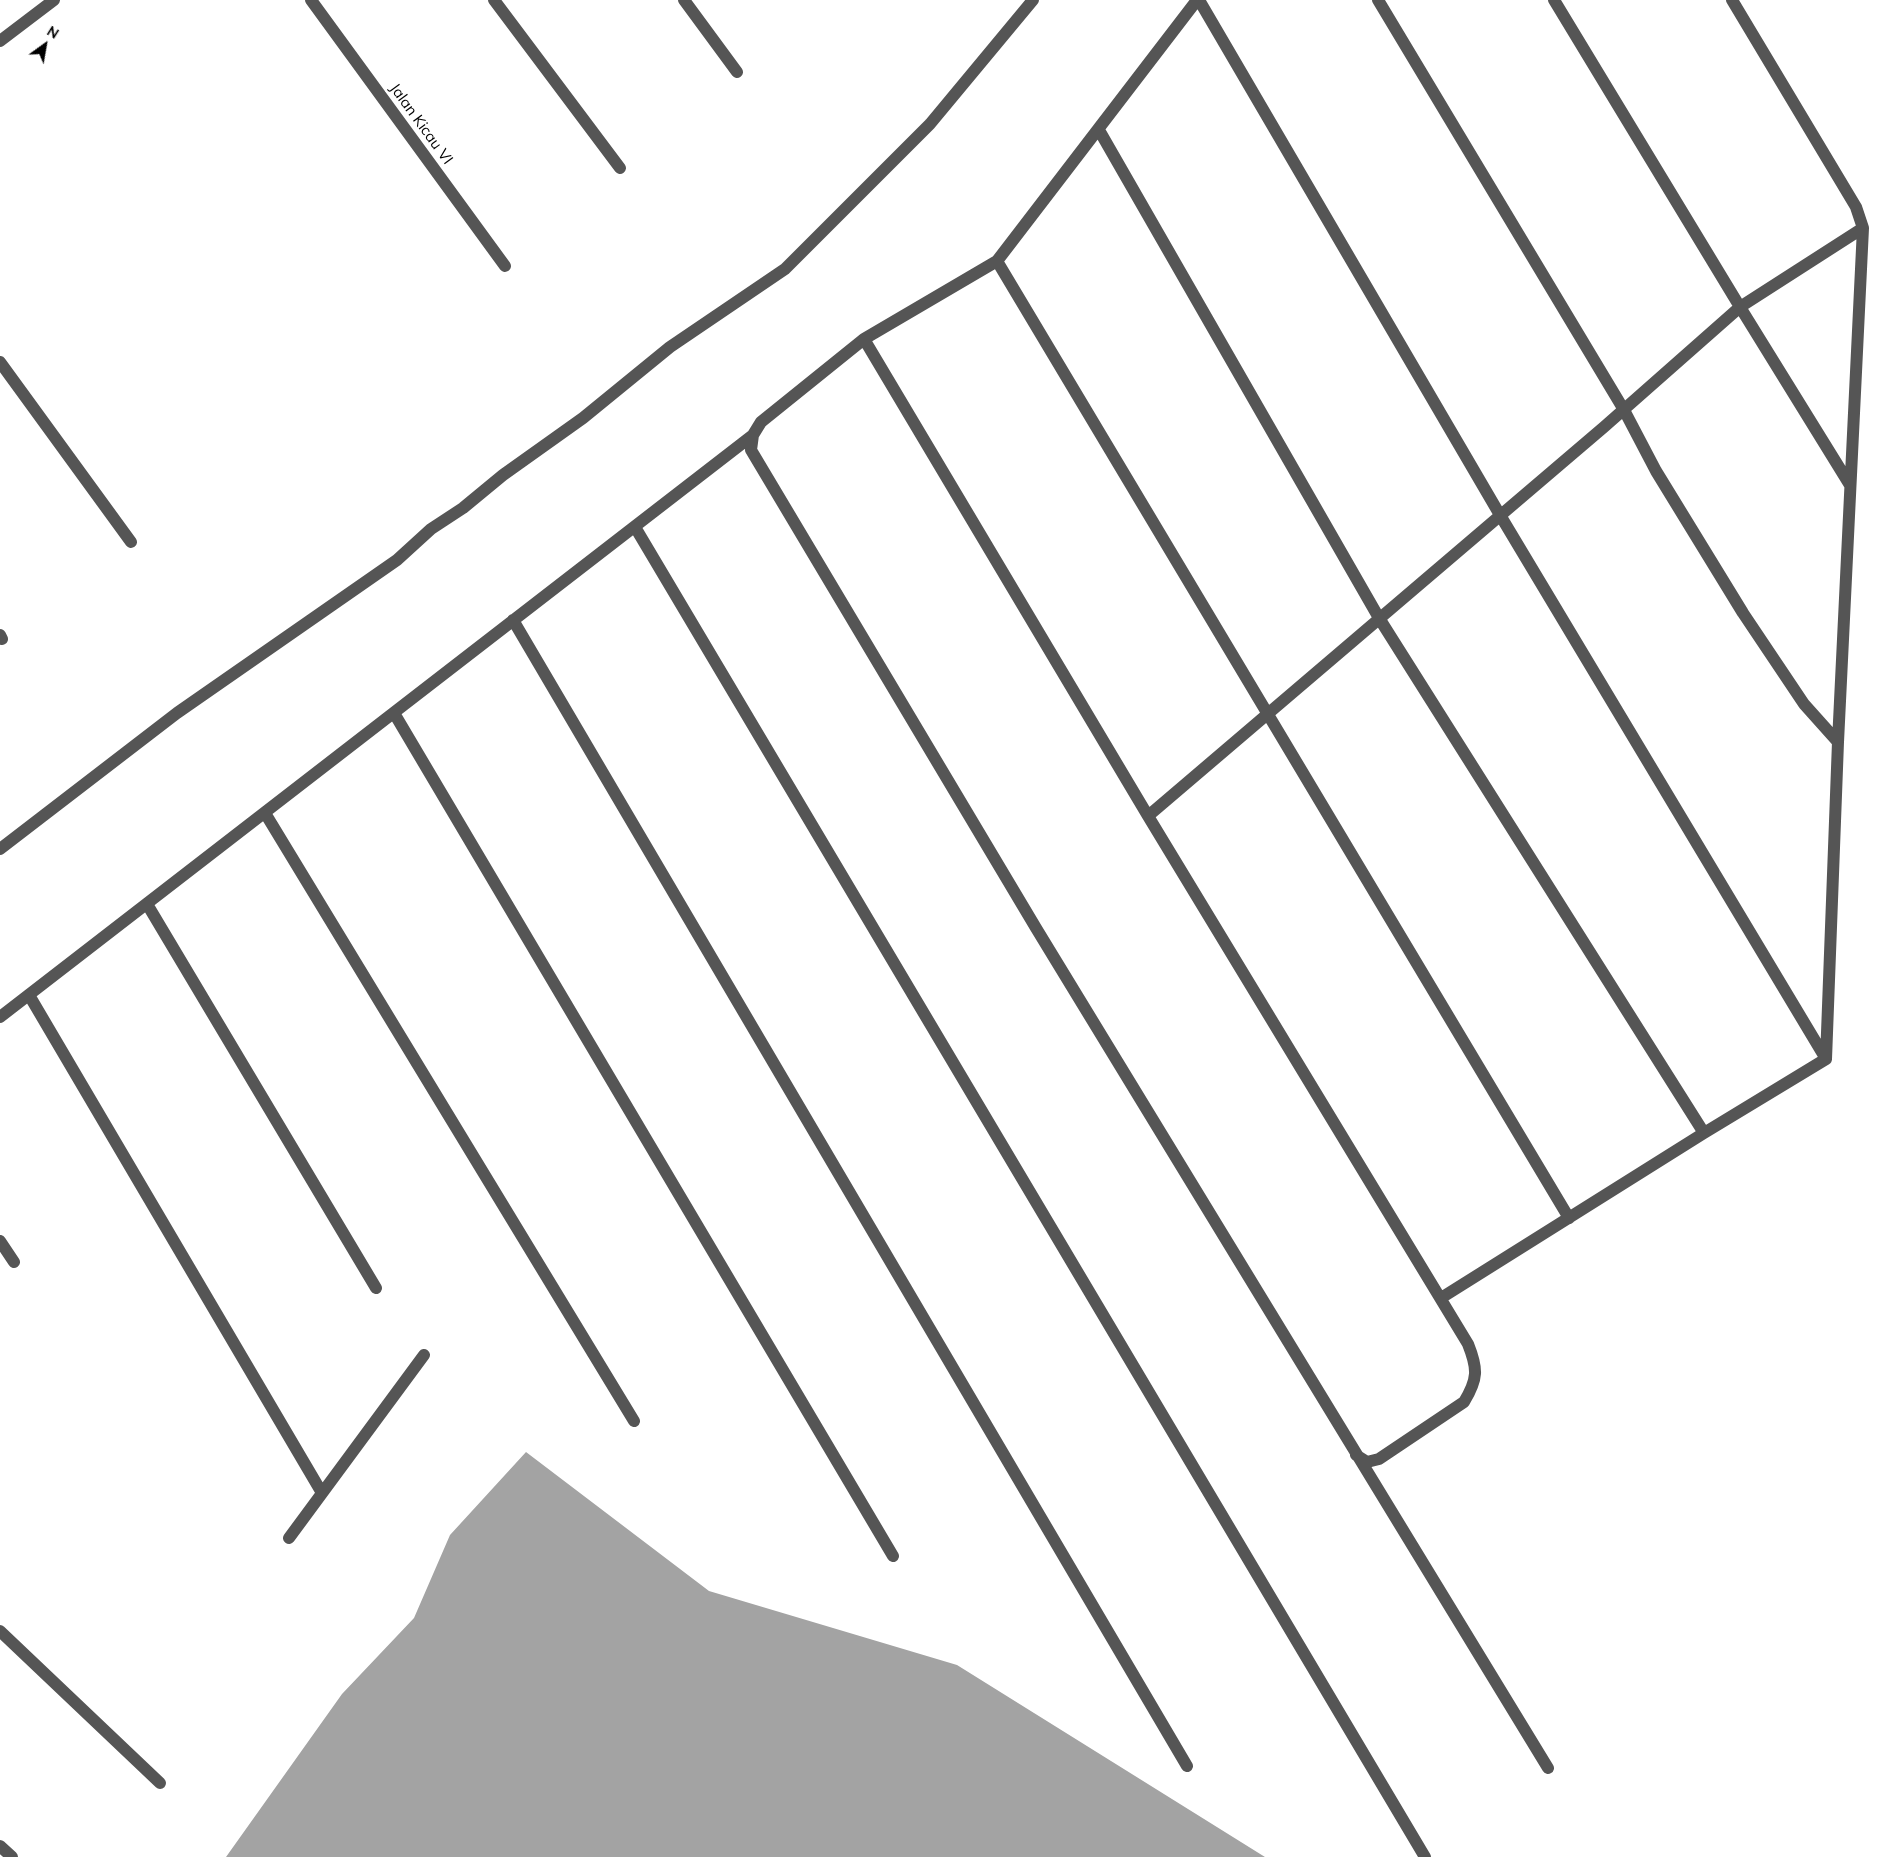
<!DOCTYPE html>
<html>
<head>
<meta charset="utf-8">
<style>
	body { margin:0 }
	#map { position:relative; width:1886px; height:1857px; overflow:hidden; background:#fff; font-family:Mulish,sans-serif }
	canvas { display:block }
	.north { position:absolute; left:20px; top:20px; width:50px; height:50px; -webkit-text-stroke:4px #fff; paint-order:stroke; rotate:32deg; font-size:14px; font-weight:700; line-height:20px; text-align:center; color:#000 }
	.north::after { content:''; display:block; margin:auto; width:18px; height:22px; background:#000; clip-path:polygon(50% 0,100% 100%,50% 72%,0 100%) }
</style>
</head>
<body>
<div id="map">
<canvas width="1886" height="1857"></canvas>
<div class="north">N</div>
</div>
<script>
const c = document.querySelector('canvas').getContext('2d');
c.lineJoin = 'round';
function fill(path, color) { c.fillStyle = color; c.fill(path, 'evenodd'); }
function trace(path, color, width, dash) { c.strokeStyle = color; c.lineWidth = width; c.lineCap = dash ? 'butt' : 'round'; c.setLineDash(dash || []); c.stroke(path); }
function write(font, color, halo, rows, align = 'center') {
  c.font = font + ' Mulish,sans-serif'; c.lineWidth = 4.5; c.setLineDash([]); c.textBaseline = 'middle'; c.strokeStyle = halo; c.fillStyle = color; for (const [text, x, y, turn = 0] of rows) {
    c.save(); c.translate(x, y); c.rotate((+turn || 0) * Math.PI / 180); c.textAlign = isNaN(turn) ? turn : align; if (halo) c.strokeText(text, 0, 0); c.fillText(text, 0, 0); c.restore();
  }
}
const water = new Path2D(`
	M526 1452 709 1591 957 1665 1265 1857H226L342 1694 414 1618 450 1535Z`);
const minor = new Path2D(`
	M311 0 505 266
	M494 0 620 168
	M684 0 737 72
	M1197 0 997 261 864 339 761 422 753 435 751 450 1036 928 1548 1768
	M1199 0 1500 515 1826 1059
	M1378 0 1624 410 1656 471 1743 613 1804 704 1838 742
	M1554 0 1740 307 1850 485
	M1732 0 1856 207 1863 228 1838 742 1826 1059
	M0 41 54 0
	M1099 130 1379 618 1704 1133
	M997 261 1569 1218
	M864 339 1148 816 1468 1344C1478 1369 1478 1379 1464 1402L1379 1459 1367 1462 1356 1455
	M0 362 131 542
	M635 527 1425 1857
	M513 620 1187 1766
	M0 635 2 639
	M394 713 893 1556
	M265 813 634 1421
	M1148 816 1604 427 1740 307 1863 228
	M0 849 177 713 397 560 431 529 463 508 503 475 583 418 670 347 785 269 930 124 1033 0
	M147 904 376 1288
	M29 995 322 1493
	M0 1017 753 435
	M0 1241 14 1262
	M1441 1298 1704 1133 1826 1059
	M289 1538 424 1355
	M0 1631 160 1783
	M0 1846 12 1857`);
const streetNames = [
	["Jalan Kicau VI",421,124,54]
];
fill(water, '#a3a3a3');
trace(minor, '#555', 12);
write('15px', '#000', '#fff', streetNames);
</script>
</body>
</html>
